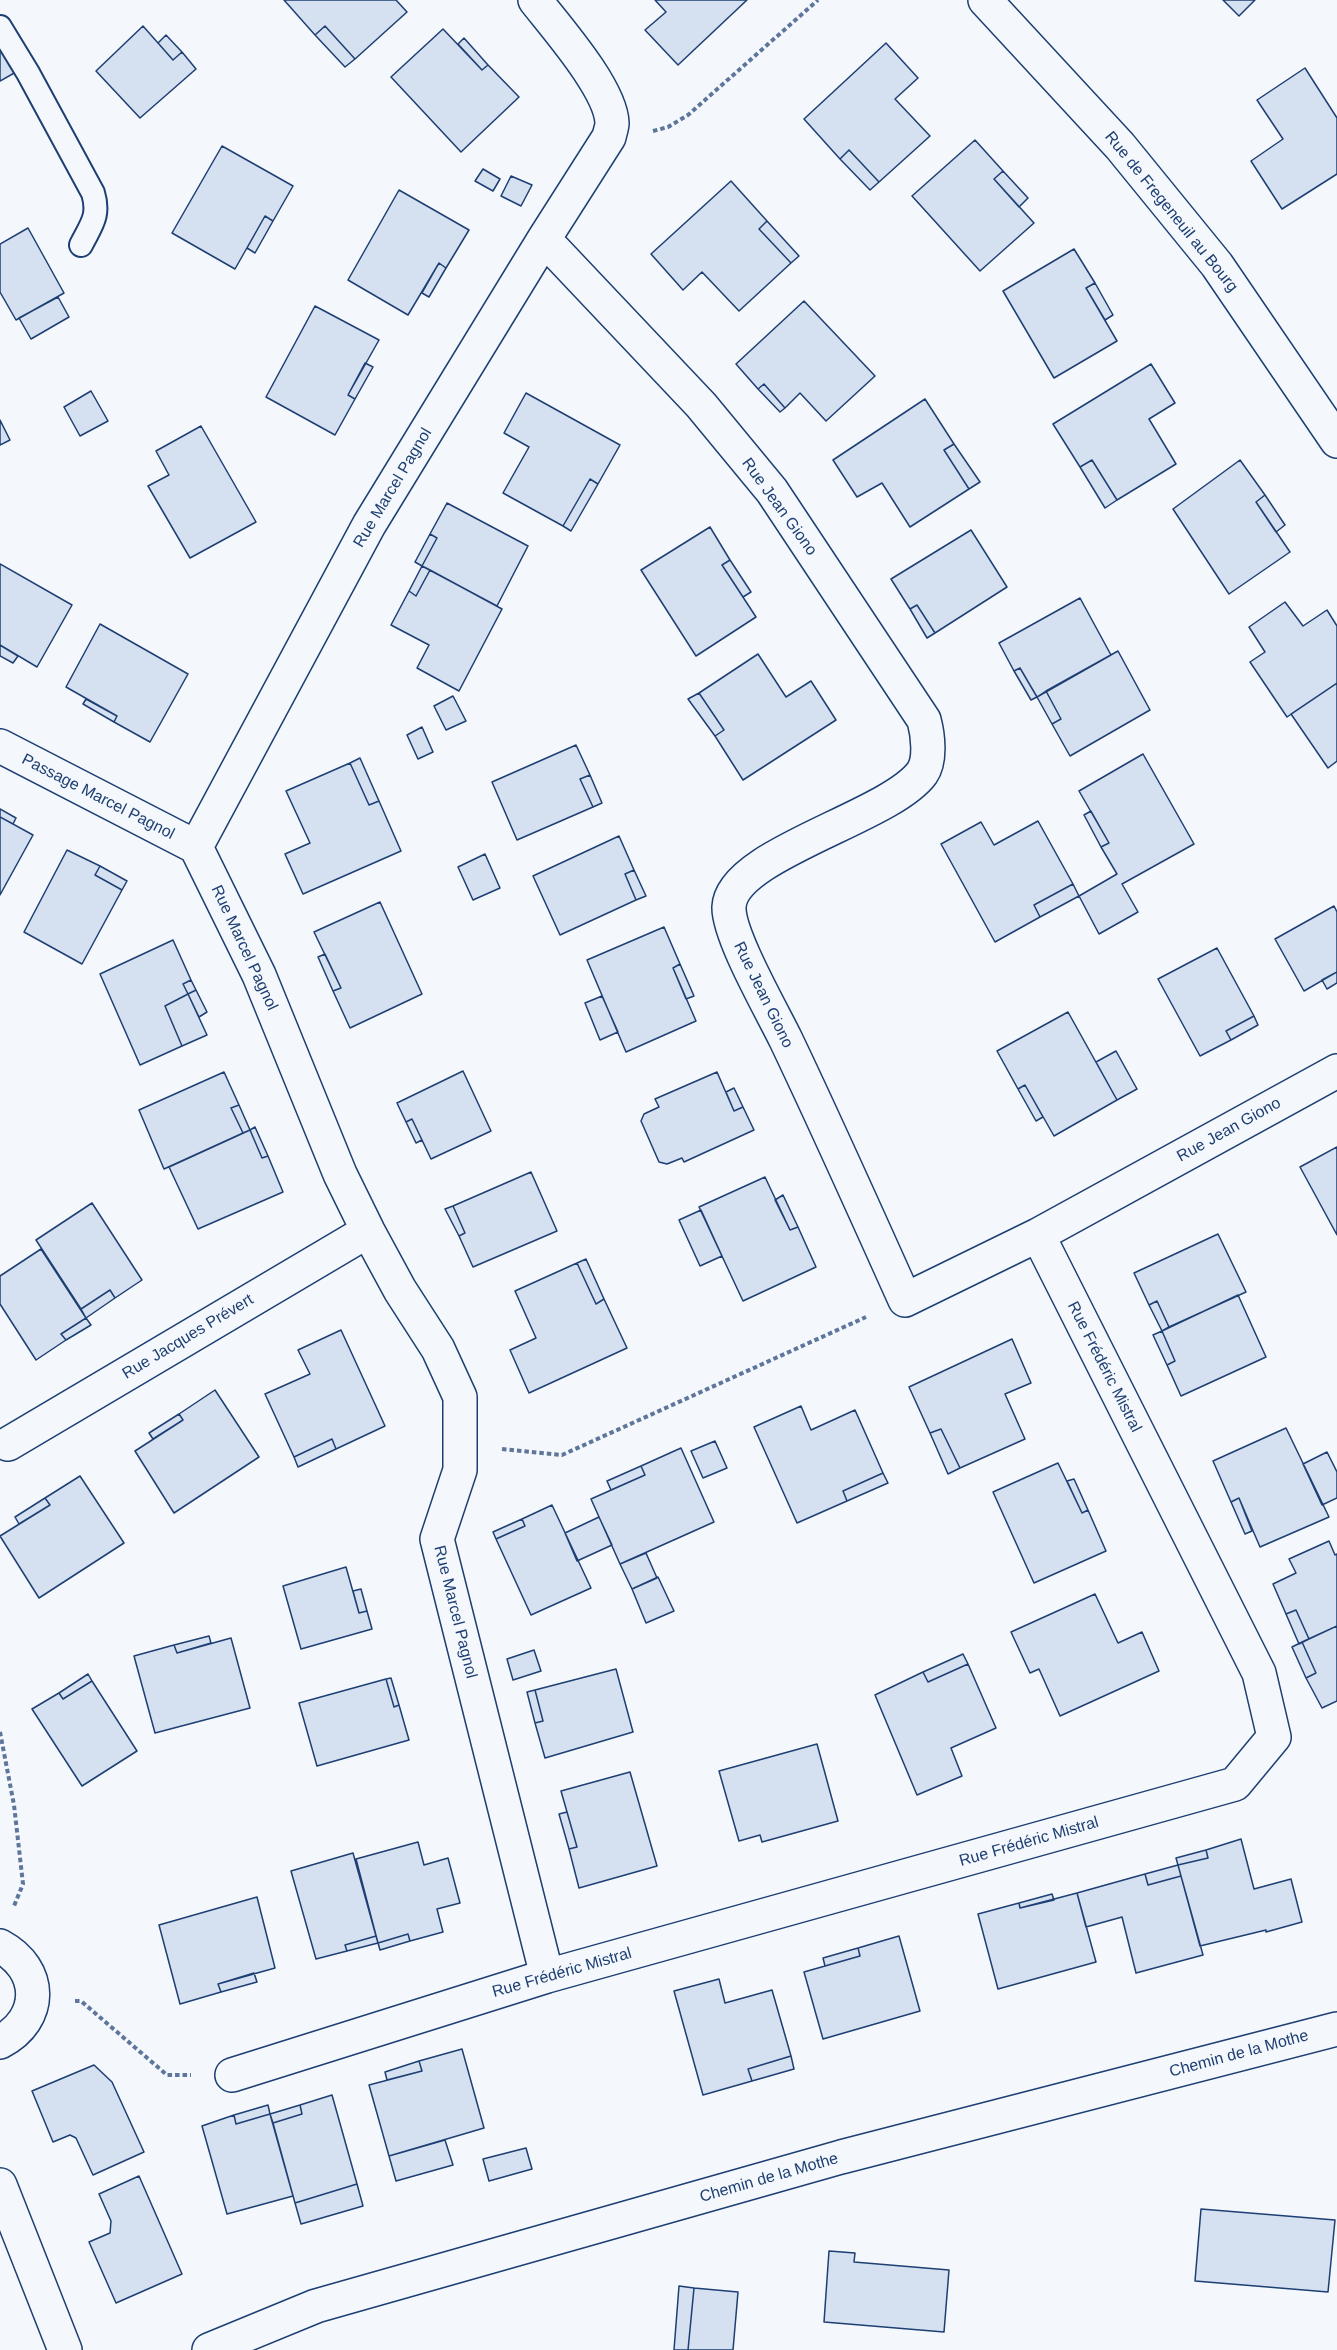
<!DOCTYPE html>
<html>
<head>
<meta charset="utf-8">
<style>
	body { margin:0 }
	canvas { display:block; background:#f4f7fb }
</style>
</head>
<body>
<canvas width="1337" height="2350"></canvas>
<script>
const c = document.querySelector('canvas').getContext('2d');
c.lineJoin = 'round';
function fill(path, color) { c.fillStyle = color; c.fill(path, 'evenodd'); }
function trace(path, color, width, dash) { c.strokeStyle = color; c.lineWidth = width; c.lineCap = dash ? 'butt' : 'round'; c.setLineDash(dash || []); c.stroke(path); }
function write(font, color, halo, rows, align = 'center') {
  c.font = font + ' Helvetica,sans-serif'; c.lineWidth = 4.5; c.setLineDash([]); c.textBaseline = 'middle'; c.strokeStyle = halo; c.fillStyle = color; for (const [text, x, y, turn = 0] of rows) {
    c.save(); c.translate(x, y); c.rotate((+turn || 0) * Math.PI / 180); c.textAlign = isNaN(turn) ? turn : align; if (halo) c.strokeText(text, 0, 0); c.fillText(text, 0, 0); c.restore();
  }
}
const building = new Path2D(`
	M284 0H396L407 12 355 59 325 26 315 35Z
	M655 0H747L678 65 645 30 666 12Z
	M1223 0H1255L1239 16Z
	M143 26 173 60 182 52 196 69 140 118 96 71Z
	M325 26 355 59 345 67 315 35Z
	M443 29 482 70 488 65 519 97 461 152 391 77Z
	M166 35 182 52 173 60 158 43Z
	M464 38 488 65 482 70 458 44Z
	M886 43 918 78 895 99 930 136 879 182 849 150 840 159 804 119Z
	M0 45 16 72 0 81Z
	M1305 68 1337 118V174L1282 209 1251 161 1283 139 1257 100Z
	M975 140 1003 171 994 179 1034 223 980 271 912 196Z
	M222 146 293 186 273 221 265 216 235 269 172 233Z
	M849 150 879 182 870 190 840 159Z
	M483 169 500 179 493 191 475 181Z
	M1003 171 1028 198 1019 207 994 179Z
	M511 176 532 185 521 206 501 196Z
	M731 181 767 221 759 229 791 263 739 311 702 272 683 290 651 254Z
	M399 190 469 230 446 268 439 263 408 315 348 280Z
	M265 216 273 221 255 253 247 248Z
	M767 221 799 256 791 263 759 229Z
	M28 228 64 293 16 320 0 292V244Z
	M1074 249 1095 283 1086 288 1117 341 1054 378 1003 291Z
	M439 263 446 268 429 297 422 293Z
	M1095 283 1113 315 1105 320 1086 288Z
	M58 297 69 317 31 339 19 318Z
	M804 301 875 376 826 421 800 393 785 408 764 384 758 389 736 364Z
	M315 306 379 340 348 395 355 399 335 435 266 397Z
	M365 363 373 367 355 399 348 395Z
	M1151 364 1175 403 1149 419 1176 464 1117 500 1092 460 1080 467 1053 424Z
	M764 384 785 408 780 412 758 389Z
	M91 391 108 421 80 436 64 407Z
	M526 393 620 445 598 484 590 479 563 526 503 493 529 447 504 433Z
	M925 399 954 444 944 450 969 489 910 527 882 483 857 497 833 460Z
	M0 420 10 440 0 445Z
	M201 426 256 522 190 558 148 486 169 475 156 451Z
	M954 444 980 482 969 489 944 450Z
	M1092 460 1117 500 1105 508 1080 467Z
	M1240 460 1265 495 1256 502 1290 552 1229 594 1173 509Z
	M590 479 598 484 571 531 563 526Z
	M1265 495 1285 525 1276 532 1256 502Z
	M447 503 528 546 497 606 422 566 437 538 430 534Z
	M710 527 730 560 722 565 756 617 696 656 641 570Z
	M971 530 1007 587 935 633 917 605 910 609 891 579Z
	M430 534 437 538 422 566 415 562Z
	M730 560 751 592 743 597 722 565Z
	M0 564 72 605 37 667 0 645Z
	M422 566 430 570 416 596 409 591Z
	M430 570 502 609 459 691 417 668 429 645 391 625 409 591 416 596Z
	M1080 598 1111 655 1037 697 1020 668 1014 671 999 643Z
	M1285 602 1303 626 1327 610 1337 626V683L1287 717 1250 662 1265 652 1249 627Z
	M917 605 935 633 927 638 910 609Z
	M100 624 188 674 150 742 114 722 117 716 66 687Z
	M0 645 18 656 13 663 0 656Z
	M1118 651 1150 710 1070 756 1052 724 1061 719 1046 691Z
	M758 654 786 697 811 681 836 720 743 780 715 736 724 730 699 693Z
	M1020 668 1037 697 1031 700 1014 671Z
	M1337 683V761L1328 768 1291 714Z
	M1046 691 1061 719 1052 724 1037 697Z
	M699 693 724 730 715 736 688 699Z
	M453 696 466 721 446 730 434 706Z
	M86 699 117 716 114 722 83 704Z
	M422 727 433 752 418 759 407 735Z
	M576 745 590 775 580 779 593 807 517 840 492 782Z
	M1143 754 1194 844 1122 884 1138 912 1099 934 1079 896 1117 874 1101 847 1109 843 1079 791Z
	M360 758 379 801 369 805 350 763Z
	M350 763 369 805 379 801 401 851 303 894 285 854 310 843 286 791Z
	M590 775 602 803 593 807 580 779Z
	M0 809 16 818 13 824 0 817Z
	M1091 811 1109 843 1101 847 1084 815Z
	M0 817 33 835 0 895Z
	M1038 821 1073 884 1034 905 1040 917 995 942 941 844 981 822 994 845Z
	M619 836 634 870 625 874 636 900 560 935 533 876Z
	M67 850 100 866 95 875 122 890 82 964 24 932Z
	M485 854 500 888 473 900 458 867Z
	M100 866 127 881 122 890 95 875Z
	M634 870 646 896 636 900 625 874Z
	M1073 884 1079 896 1040 917 1034 905Z
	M380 902 422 994 350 1028 333 991 341 988 314 932Z
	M1334 906 1337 912V972L1304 991 1275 939Z
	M664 927 680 964 673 968 696 1021 626 1052 587 960Z
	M173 940 191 980 183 984 188 994 165 1006 182 1046 140 1065 100 974Z
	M1217 948 1254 1016 1226 1031 1231 1040 1200 1056 1158 979Z
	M325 954 341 988 333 991 318 957Z
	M680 964 694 996 686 999 673 968Z
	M1337 972V983L1327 989 1322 980Z
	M191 980 196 990 188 994 183 984Z
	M196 990 207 1012 199 1017 188 994Z
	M188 994 207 1035 182 1046 165 1006Z
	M602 996 618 1032 600 1040 585 1003Z
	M1068 1012 1117 1100 1054 1136 1025 1085 1018 1089 997 1051Z
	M1254 1016 1258 1025 1231 1040 1226 1031Z
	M1116 1051 1137 1089 1117 1100 1096 1062Z
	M463 1071 491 1131 431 1159 412 1119 406 1122 397 1103Z
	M224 1072 239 1105 231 1108 243 1133 164 1169 139 1110Z
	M717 1072 734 1111 743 1107 754 1130 684 1162 682 1158 667 1164 659 1162 641 1121 644 1114 659 1107 655 1099Z
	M1025 1085 1043 1117 1036 1121 1018 1089Z
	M734 1088 743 1107 734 1111 726 1092Z
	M239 1105 250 1130 243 1133 231 1108Z
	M412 1119 422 1140 416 1143 406 1122Z
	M255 1127 268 1156 262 1158 250 1130Z
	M250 1130 262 1158 268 1156 283 1192 198 1229 169 1167Z
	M1337 1147V1235L1300 1167Z
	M531 1172 557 1231 473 1267 459 1236 465 1233 453 1206Z
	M765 1177 790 1230 798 1227 816 1267 743 1301 699 1207Z
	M783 1195 798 1227 790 1230 775 1200Z
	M92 1203 142 1280 115 1298 110 1290 81 1309 36 1240Z
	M453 1206 465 1233 459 1236 445 1209Z
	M701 1210 722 1256 700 1266 679 1220Z
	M1218 1234 1246 1292 1169 1327 1157 1301 1149 1305 1134 1273Z
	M41 1249 86 1318 61 1334 66 1340 36 1360 0 1304V1276Z
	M586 1259 604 1299 596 1304 577 1263Z
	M577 1263 596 1304 604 1299 627 1348 529 1393 510 1350 536 1338 515 1291Z
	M110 1290 115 1298 86 1318 81 1309Z
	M1238 1295 1266 1357 1181 1396 1167 1365 1175 1361 1162 1331Z
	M1157 1301 1169 1327 1162 1331 1149 1305Z
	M86 1318 91 1325 66 1340 61 1334Z
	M341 1330 385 1426 336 1449 332 1439 294 1457 265 1394 310 1374 298 1350Z
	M1162 1331 1175 1361 1167 1365 1153 1335Z
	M1012 1339 1031 1383 1005 1394 1025 1439 960 1468 941 1429 930 1433 909 1387Z
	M215 1390 259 1457 174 1513 135 1451 183 1420 179 1414Z
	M801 1406 811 1430 855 1410 883 1473 843 1491 847 1501 797 1523 754 1427Z
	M179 1414 183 1420 153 1439 149 1433Z
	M1286 1428 1329 1517 1260 1547 1239 1498 1231 1502 1213 1461Z
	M941 1429 960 1468 948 1474 930 1433Z
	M332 1439 336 1449 298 1467 294 1457Z
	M715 1441 727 1468 703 1478 691 1451Z
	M681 1448 714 1522 620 1564 591 1499 645 1475 641 1466Z
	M1327 1452 1337 1472V1498L1322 1505 1303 1464Z
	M1058 1463 1082 1513 1088 1510 1106 1551 1034 1583 993 1492Z
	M641 1466 645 1475 611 1490 607 1481Z
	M883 1473 888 1483 847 1501 843 1491Z
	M80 1476 124 1543 39 1598 0 1536 50 1505 45 1498Z
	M1074 1479 1088 1510 1082 1513 1067 1481Z
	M45 1498 50 1505 19 1524 15 1517Z
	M1239 1498 1252 1531 1245 1534 1231 1502Z
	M552 1505 591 1588 531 1615 496 1539 525 1526 522 1519Z
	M599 1517 612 1545 577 1561 565 1533Z
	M522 1519 525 1526 496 1539 493 1532Z
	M1329 1541 1335 1555 1337 1554V1626L1309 1639 1296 1610 1286 1614 1273 1584 1296 1573 1289 1559Z
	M646 1553 657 1578 632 1589 620 1564Z
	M346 1567 359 1613 367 1611 372 1629 301 1649 283 1586Z
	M658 1577 674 1611 646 1623 632 1589Z
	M361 1589 367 1611 359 1613 353 1591Z
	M1095 1594 1118 1643 1142 1632 1159 1671 1060 1716 1039 1669 1030 1673 1011 1632Z
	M1296 1610 1309 1639 1299 1644 1286 1614Z
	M1337 1626V1701L1322 1708 1306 1678 1316 1673 1302 1642Z
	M209 1636 211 1643 177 1653 174 1645Z
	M231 1638 250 1708 155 1733 134 1656 174 1645 177 1653Z
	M1302 1642 1316 1673 1306 1678 1292 1647Z
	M534 1650 541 1671 513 1680 507 1659Z
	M963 1654 968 1664 928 1682 923 1672Z
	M968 1664 996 1728 951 1748 962 1776 917 1795 875 1695 923 1672 928 1682Z
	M616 1669 633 1732 545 1758 535 1723 543 1721 535 1690Z
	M88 1674 92 1681 63 1699 59 1693Z
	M391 1678 399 1705 394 1707 386 1679Z
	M386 1679 394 1707 399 1705 409 1740 317 1766 299 1703Z
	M92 1681 137 1751 82 1786 32 1709 59 1693 63 1699Z
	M535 1690 543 1721 535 1723 527 1692Z
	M817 1744 838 1821 762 1842 760 1835 739 1841 719 1771Z
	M630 1772 657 1866 579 1888 569 1849 577 1847 561 1791Z
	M567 1812 577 1847 569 1849 559 1814Z
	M1241 1839 1254 1889 1291 1879 1302 1922 1266 1932V1930L1200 1946 1178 1865 1208 1858 1206 1850Z
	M418 1842 424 1865 448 1858 460 1903 437 1909 443 1932 410 1941 408 1934 378 1943 356 1859Z
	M1206 1850 1208 1858 1178 1865 1176 1858Z
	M353 1853 376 1936 345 1945 347 1951 316 1959 291 1871Z
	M1178 1865 1181 1876 1148 1885 1145 1874Z
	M1145 1874 1148 1885 1181 1876 1203 1955 1136 1973 1122 1917 1086 1927 1077 1893Z
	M1077 1893 1096 1962 998 1989 978 1914 1019 1903 1020 1908Z
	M1052 1894 1054 1900 1020 1908 1019 1903Z
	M257 1897 275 1968 218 1984 221 1992 180 2004 159 1925Z
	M408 1934 410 1941 380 1950 378 1943Z
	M376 1936 378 1943 347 1951 345 1945Z
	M899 1936 920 2011 823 2039 804 1972 860 1956 858 1948Z
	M858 1948 860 1956 825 1966 823 1958Z
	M254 1973 257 1982 221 1992 218 1984Z
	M719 1979 725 2003 772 1990 791 2056 748 2069 752 2081 703 2095 674 1991Z
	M462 2049 484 2128 389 2156 369 2085 422 2071 419 2061Z
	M791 2056 794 2069 752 2081 748 2069Z
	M419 2061 422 2071 387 2080 385 2072Z
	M94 2065 112 2082 144 2152 93 2175 76 2138 70 2135 53 2142 32 2091Z
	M332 2095 357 2184 295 2203 273 2123 302 2114 300 2105Z
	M268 2105 270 2114 236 2124 234 2115Z
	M300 2105 302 2114 273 2123 270 2114Z
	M270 2114 293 2196 227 2214 202 2126 234 2115 236 2124Z
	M445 2140 453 2165 396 2181 389 2156Z
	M526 2148 532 2169 489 2181 483 2159Z
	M139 2176 182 2274 116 2303 89 2242 110 2233 111 2221 99 2194Z
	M357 2184 363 2206 301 2224 295 2203Z
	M1201 2209 1335 2220 1328 2292 1195 2281Z
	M829 2251 855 2253 854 2262 949 2270 944 2332 824 2322Z
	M679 2286 694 2288 688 2350H674Z
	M694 2288 738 2292 733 2350H688Z`);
const path = new Path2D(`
	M653 131 668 127 688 115 818 0
	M502 1449 562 1455 866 1317
	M0 1732 14 1805 23 1884 14 1906
	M75 2001H81L167 2075H191`);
const lane = new Path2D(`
	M0 27 28 73 93 193C100 216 91 225 81 245`);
const street = new Path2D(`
	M535 0C556 27 611 89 612 123 612 127 610 132 609 137L544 239 369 525 196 847 259 975 340 1174 368 1231 400 1290 438 1349 460 1397V1470L437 1539 547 1976
	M985 0 1120 146 1217 265 1337 441
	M544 239 701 405 772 491 924 720C928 735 931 760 922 773 889 818 731 854 729 907 728 935 772 1011 786 1040 827 1126 866 1213 905 1300L1038 1235 1337 1071
	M0 746 196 847
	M8 1444 368 1231
	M0 1946C43 1969 44 2019 0 2042
	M232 2075 547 1976 1235 1784 1274 1737 1259 1673 1038 1235
	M0 2185 65 2350
	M209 2350 316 2306 841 2157 1337 2029`);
const streetNames = [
	["Rue de Fregeneuil au Bourg",1171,212,51],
	["Rue Marcel Pagnol",393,488,-59],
	["Rue Jean Giono",779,507,54],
	["Passage Marcel Pagnol",98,797,27],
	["Rue Marcel Pagnol",244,948,65],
	["Rue Jean Giono",763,995,64],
	["Rue Jean Giono",1229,1130,-29],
	["Rue Jacques Prévert",188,1337,-31],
	["Rue Frédéric Mistral",1104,1367,63],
	["Rue Marcel Pagnol",455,1612,76],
	["Rue Frédéric Mistral",1029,1842,-16],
	["Rue Frédéric Mistral",562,1973,-16],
	["Chemin de la Mothe",1239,2054,-15],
	["Chemin de la Mothe",769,2178,-16]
];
fill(building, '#d5e0f0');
trace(building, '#1d3f73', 1.5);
trace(lane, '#1d3f73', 26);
trace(street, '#1d3f73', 36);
trace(path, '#5e769c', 4, [4.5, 3]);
trace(lane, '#f4f7fb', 22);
trace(street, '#f4f7fb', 33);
write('16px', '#1d3f73', '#f4f7fb', streetNames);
</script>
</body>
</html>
